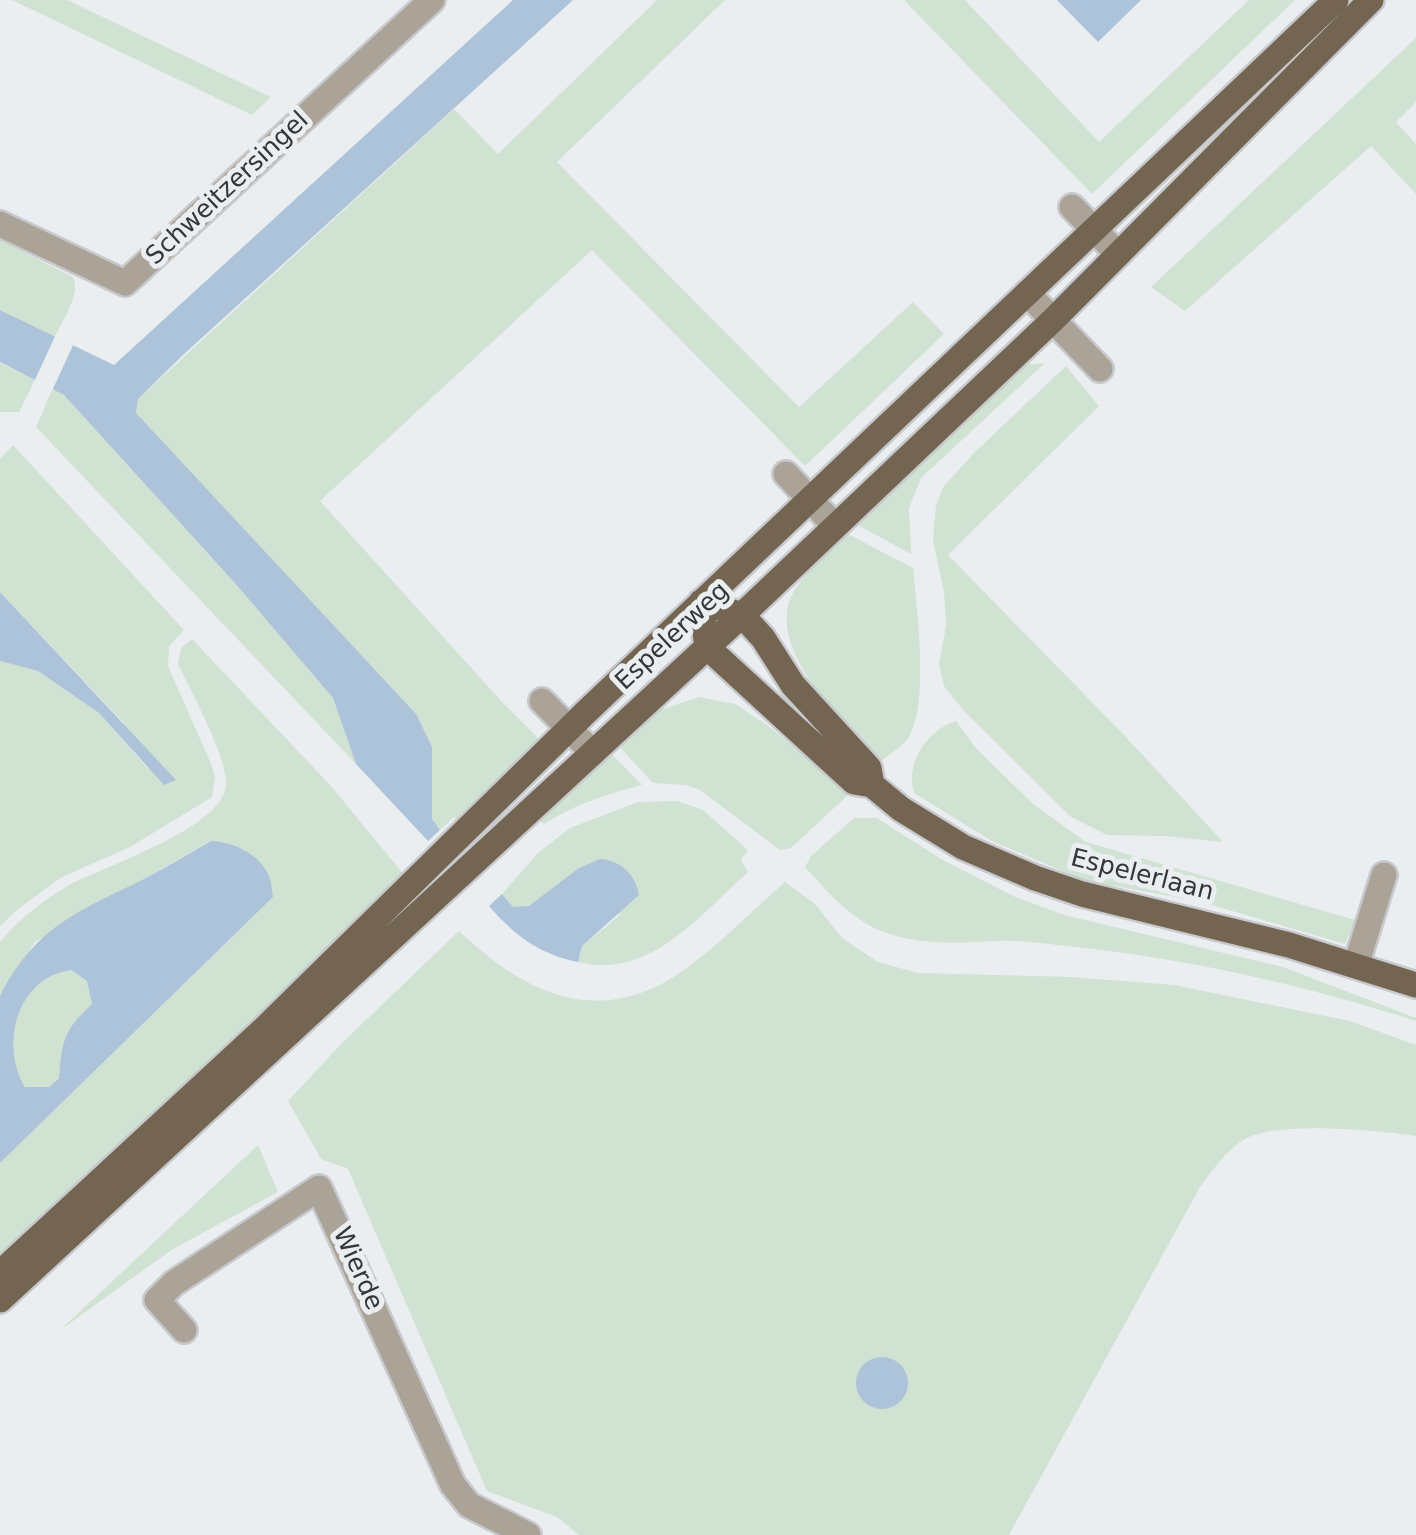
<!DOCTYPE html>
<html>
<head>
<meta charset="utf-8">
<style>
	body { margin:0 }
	canvas { display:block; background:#ebeef1 }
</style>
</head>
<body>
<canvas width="1416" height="1535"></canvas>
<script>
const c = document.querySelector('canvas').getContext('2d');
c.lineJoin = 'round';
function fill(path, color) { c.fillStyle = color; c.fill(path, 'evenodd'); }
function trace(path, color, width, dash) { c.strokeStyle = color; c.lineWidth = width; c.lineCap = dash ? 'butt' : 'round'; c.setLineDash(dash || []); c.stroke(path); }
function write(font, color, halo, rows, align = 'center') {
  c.font = font + ' "DejaVu Sans",sans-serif'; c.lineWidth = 10; c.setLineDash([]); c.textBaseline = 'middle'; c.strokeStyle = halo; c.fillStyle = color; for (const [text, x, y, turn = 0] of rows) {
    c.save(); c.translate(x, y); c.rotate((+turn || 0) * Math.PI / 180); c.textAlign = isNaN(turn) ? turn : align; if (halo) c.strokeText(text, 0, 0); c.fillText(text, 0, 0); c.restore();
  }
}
const green = new Path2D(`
	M12 0H67L271 97 252 115Z
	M657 0H725L557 162 799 407 913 302 944 334 805 466 592 250 320 501 504 704 541 741 459 822 454 817 440 830 432 820 430 788 136 413 138 399 454 109 498 154Z
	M904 0H965L1099 142 1249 0H1295L1092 194Z
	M1416 38V102L1396 122 1416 144V194L1371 146 1185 311 1151 287Z
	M0 240 73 277C81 295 63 319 55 337L0 310Z
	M0 363 35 380 19 412H0Z
	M1045 363 921 478 909 508 911 554 854 523 1018 365Z
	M1066 366 1099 406 948 555 1125 736 1223 842 1165 836 1107 835 1071 817 964 711 944 686 939 664 946 626 944 592 933 540 936 505 944 486 975 452Z
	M53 388 64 395 234 582 333 698 356 764 36 427Z
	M13 445 184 630 169 646 168 666 212 766 215 777 212 797 130 847 62 877 18 909 0 926V661L38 671 99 713 149 770 123 722 0 592V459Z
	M846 533 913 568C917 609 929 699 910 735 904 746 890 754 880 762 847 726 767 652 791 597 796 585 807 574 814 564L811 559Z
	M192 639 331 786 405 876 142 1127 0 1252V1163L273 897 210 841 35 942 0 996V942C18 920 40 903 64 888 99 867 225 829 226 784 228 758 190 690 178 664L181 648Z
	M699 697 735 704 770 727 849 794 791 848 780 850 700 790 686 785 653 783 618 745 645 718 649 720 660 710Z
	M956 721 976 748 1032 803 1086 842 1355 920 1345 944 1198 901 1086 881 992 841 914 793C905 763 927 730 956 721Z
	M611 753 642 785C607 794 575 804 544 824L540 821Z
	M677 801 703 810 748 850 741 860 748 872C700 915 650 980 578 962L582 946 621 914 513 907 502 894 539 852 570 828 638 802Z
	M854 818H877L941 859 1013 896 1064 915 1283 967 1416 1018V1021C1303 985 1186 958 1067 946 1045 944 1021 940 999 941 958 943 919 946 879 930 849 917 827 891 805 867L811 856Z
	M785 882 815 904 842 938 878 962 918 973 1072 977 1174 985 1350 1021 1416 1045V1136C1377 1130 1275 1120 1243 1140 1225 1152 1212 1171 1200 1187L1009 1535H579L557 1517 487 1491 348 1169 321 1159 288 1101 342 1043 459 931C529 998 606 1031 692 964 725 939 754 909 785 882Z
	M71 970 87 981 92 1004C65 1030 62 1040 59 1077L49 1087H25C21 1081 15 1074 13 1067 4 1025 27 976 71 970Z
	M258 1145 278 1192 173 1249 59 1331Z`);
const water = new Path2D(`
	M513 0H573L183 355 138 399 136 413 416 714 432 747V819L440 830 428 841 356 764 333 698 234 582 64 395 0 362V310L114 365Z
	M1057 0H1141L1098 42Z
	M0 592 176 780 164 785 99 713 38 671 0 661Z
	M211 841C232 842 256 852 267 872 271 878 272 890 273 897L0 1163V996C36 926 76 913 142 880 165 868 188 854 211 841ZM71 970 87 981 92 1004C64 1030 62 1040 59 1078L49 1087H25C0 1045 16 978 71 970Z
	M600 859C620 860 636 875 639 895L582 946 578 962C539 954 515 936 489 906L502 894 513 907 529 906 579 868Z
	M856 1383a26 26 0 1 1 52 0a26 26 0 1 1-52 0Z`);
const pier = new Path2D(`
	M57 332 75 341 51 393 33 384Z`);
const minor = new Path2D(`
	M1072 207 1118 254
	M0 224 125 283 432 0
	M1027 293 1100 369
	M786 474 834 525
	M542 701 593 753
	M1356 965 1384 875
	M184 1330 157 1300 174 1283 319 1188 453 1485 469 1505 528 1535`);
const major = new Path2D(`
	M701 602 707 647 854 782 872 785 901 809 963 847 1035 878 1082 894 1289 945 1416 985
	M701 602 742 615 763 638 793 685 869 768 872 785
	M0 1273 266 1027 584 714 1336 0
	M0 1300 742 615 1053 320 1371 0`);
const streetNames = [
	["Schweitzersingel",228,189,-43],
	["Espelerweg",673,637,-43],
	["Espelerlaan",1142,876,14],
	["Wierde",357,1269,66]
];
fill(green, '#d0e2d1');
fill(water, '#acc3da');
fill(pier, '#ebeef1');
trace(minor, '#c7c9cc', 30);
trace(major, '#c7c9cc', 30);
trace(minor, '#aba398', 25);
trace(major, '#746552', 25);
write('25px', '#353638', '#ebeef1', streetNames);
</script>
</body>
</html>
